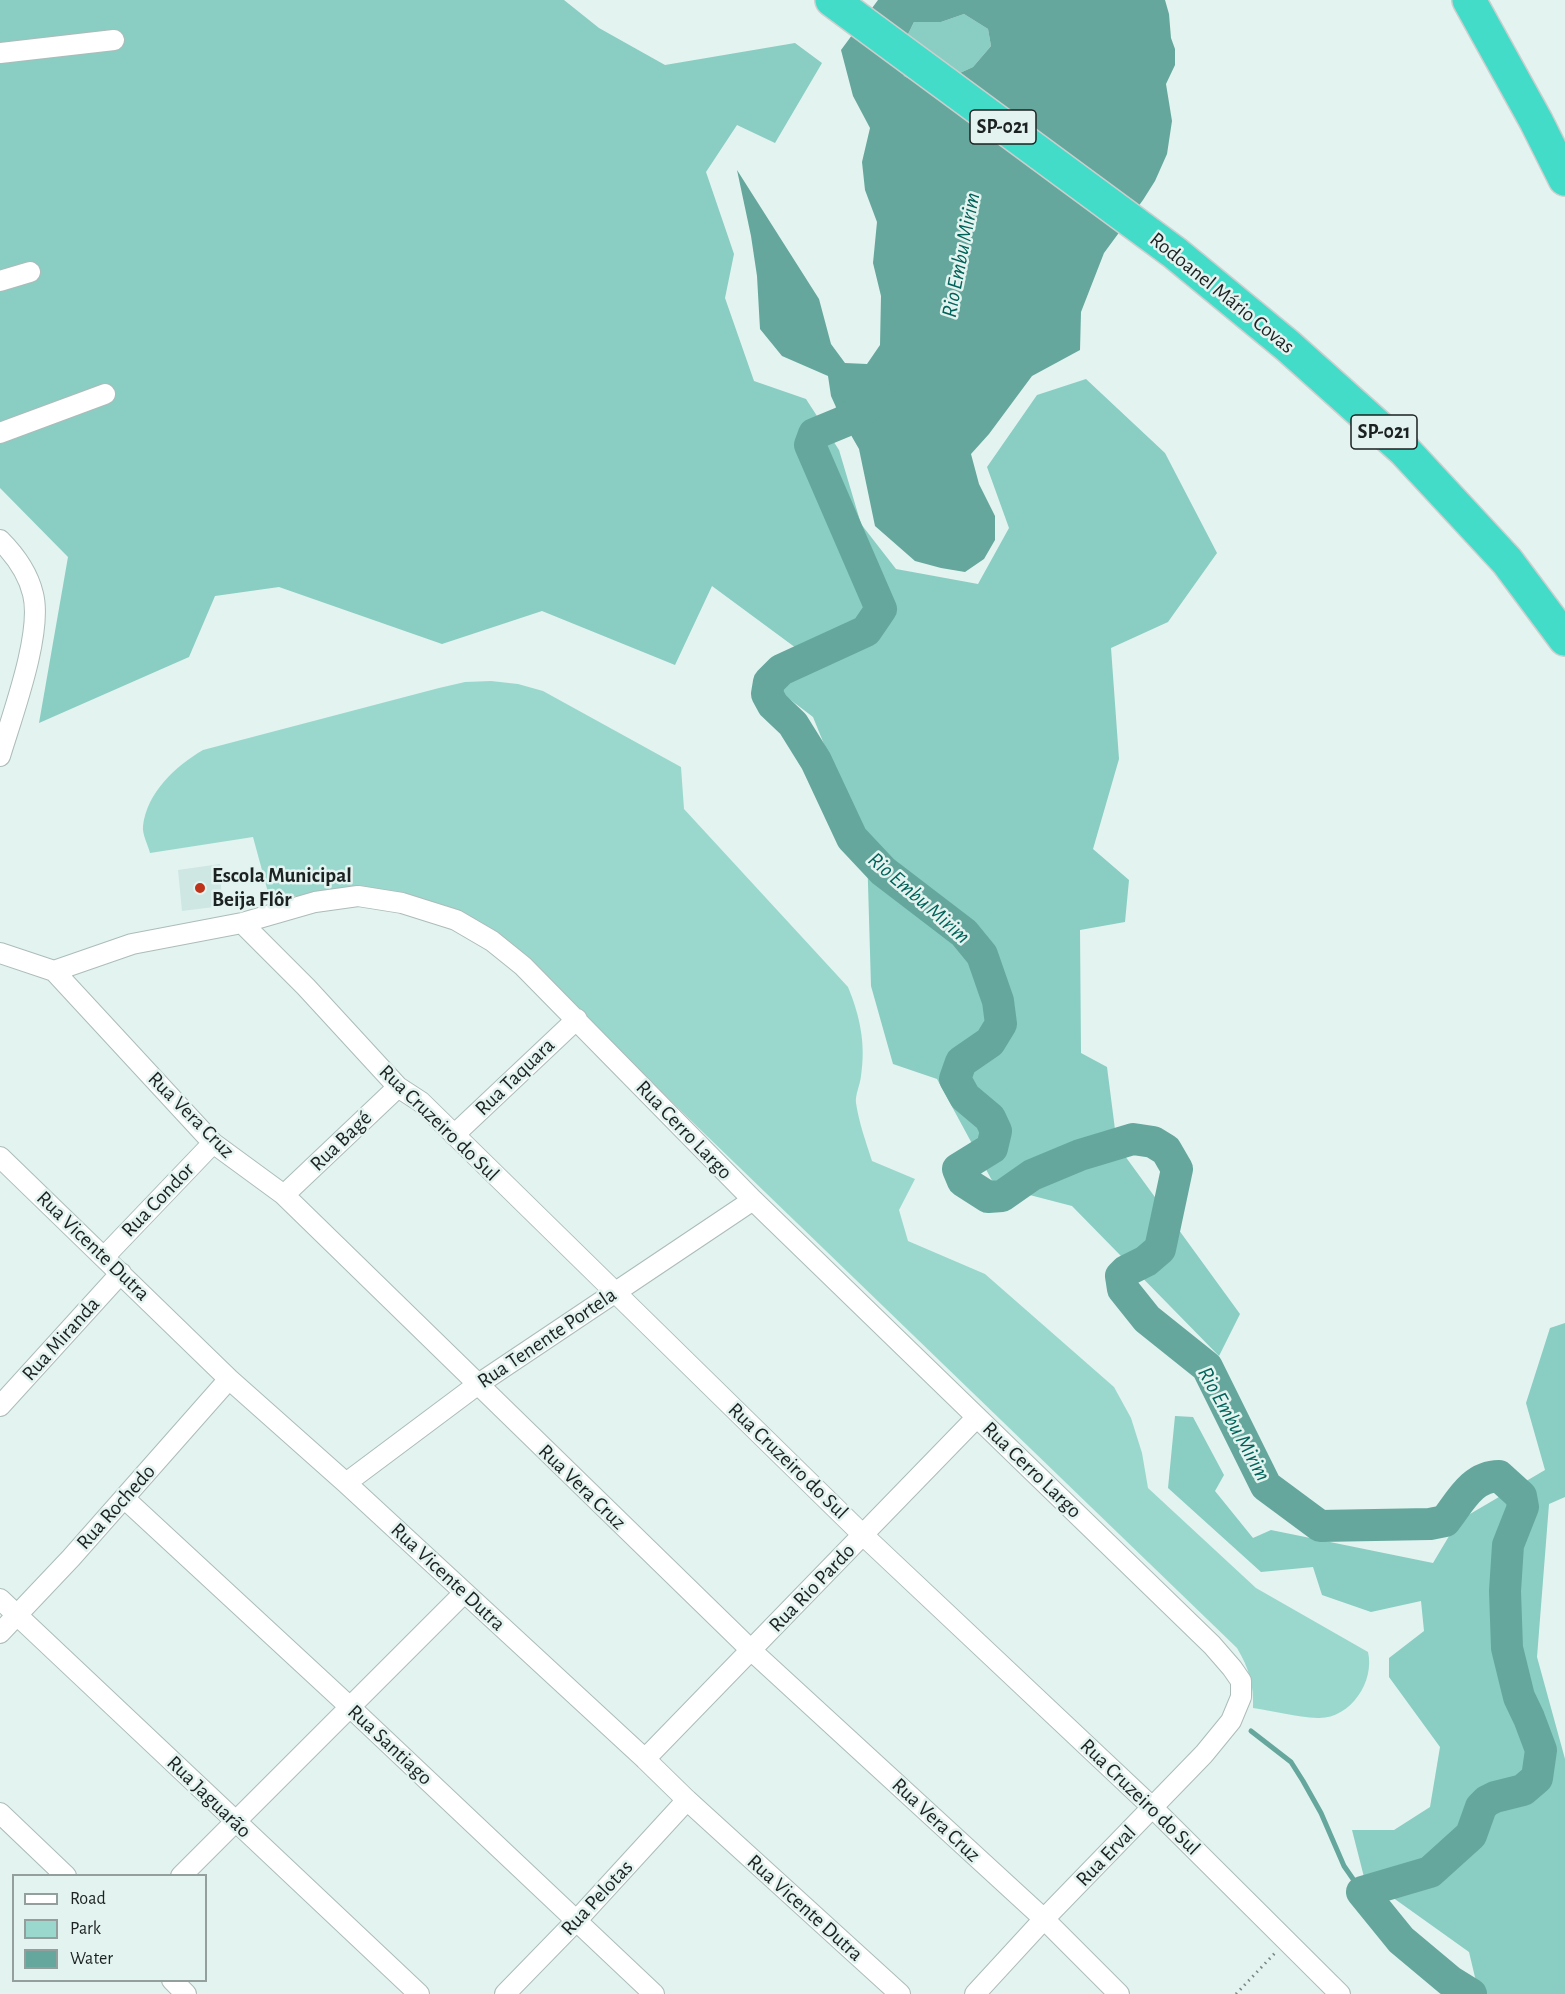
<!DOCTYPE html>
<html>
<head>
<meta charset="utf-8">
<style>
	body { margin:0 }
	#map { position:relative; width:1565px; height:1994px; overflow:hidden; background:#e3f3f0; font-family:"Alegreya Sans",sans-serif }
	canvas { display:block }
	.legend { position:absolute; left:12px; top:1874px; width:195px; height:108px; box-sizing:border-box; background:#e3f3f0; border:2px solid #939f9d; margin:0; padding:8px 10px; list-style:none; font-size:18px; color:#1c2221 }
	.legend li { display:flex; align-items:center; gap:12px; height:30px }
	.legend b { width:30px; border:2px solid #939f9d }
</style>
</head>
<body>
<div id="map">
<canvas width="1565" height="1994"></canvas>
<ul class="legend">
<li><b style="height:8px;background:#fff"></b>Road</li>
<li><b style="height:16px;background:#9ad8cd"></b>Park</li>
<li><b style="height:16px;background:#65a79c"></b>Water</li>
</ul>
</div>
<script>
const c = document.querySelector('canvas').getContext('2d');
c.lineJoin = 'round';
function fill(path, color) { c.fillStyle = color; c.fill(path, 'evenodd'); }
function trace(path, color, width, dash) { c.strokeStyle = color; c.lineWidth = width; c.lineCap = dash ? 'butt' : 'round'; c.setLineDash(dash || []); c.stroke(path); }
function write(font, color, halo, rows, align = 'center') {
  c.font = font + ' "Alegreya Sans",sans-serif'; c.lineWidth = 5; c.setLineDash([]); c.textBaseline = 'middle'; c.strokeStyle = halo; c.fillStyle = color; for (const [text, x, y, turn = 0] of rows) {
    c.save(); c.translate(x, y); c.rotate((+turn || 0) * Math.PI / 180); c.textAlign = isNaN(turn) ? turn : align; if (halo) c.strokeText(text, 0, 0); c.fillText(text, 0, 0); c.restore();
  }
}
const built = new Path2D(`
	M220 864 222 906 182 911 178 870Z`);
const green = new Path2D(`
	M491 681 518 684 543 691 681 767 684 809 848 987C860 1016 866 1044 861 1076 860 1085 855 1095 856 1103 859 1123 866 1142 872 1161L915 1179 899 1210 908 1241 985 1274 1114 1387 1131 1418 1142 1453 1148 1488 1256 1588 1368 1652C1375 1682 1350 1719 1318 1718 1296 1717 1274 1711 1253 1708 1254 1685 1249 1668 1237 1648L502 938 473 920 326 896H269L253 837 150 853C148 845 142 834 143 826 147 792 176 766 203 750L439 688 465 682Z`);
const forest = new Path2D(`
	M0 0H564L599 28 665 65 795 43 822 63 775 143 737 125 706 172 734 254 725 298 754 381 806 399 839 450 861 524 896 569 978 584 1009 528 987 467 1037 395 1086 379 1165 453 1217 553 1168 622 1111 648 1119 759 1093 849 1129 880 1125 922 1080 930 1081 1053 1107 1067 1117 1145 1240 1314 1219 1356 1072 1206 995 1186 937 1079 893 1064 871 986 867 850 813 717 779 691 796 648 712 586 675 665 542 611 442 644 279 587 215 596 189 657 39 723 68 557 0 488Z
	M964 14 988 29 991 46 973 67 927 88 904 76C896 53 904 43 914 22H941Z
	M1565 1323V1497L1549 1504 1537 1657 1565 1759V1994H1479L1469 1952 1364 1877 1352 1830H1394L1430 1807 1440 1747 1389 1677V1658L1424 1631 1421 1601 1371 1612 1322 1595 1313 1567 1261 1572 1168 1488 1175 1416 1193 1417 1224 1475 1215 1491 1253 1538 1271 1530 1433 1563 1458 1521 1545 1470 1526 1403 1550 1328Z`);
const water = new Path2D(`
	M878 0H1165L1169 14 1171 38 1175 49V65L1166 84 1172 121 1167 154 1155 181 1143 200 1104 253 1081 312 1080 350 1032 376 989 434 971 454 979 484 995 516V540L984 559 965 572 941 568 915 561 875 526 859 449 840 416 831 396 828 376 782 356 760 329 757 276 751 236 737 170 819 299 831 344 845 363 867 364 880 345 881 296 873 263 877 222 865 190 862 162 870 128 853 96 841 50ZM964 14 988 29 991 46 973 67 927 88 904 76C896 53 904 43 914 22H941Z`);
const stream = new Path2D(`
	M1251 1731 1291 1762 1303 1781 1321 1813 1344 1866 1362 1892`);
const river = new Path2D(`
	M880 398 843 422 814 434 810 445 881 609 866 631 781 670 769 682 767 694 773 705 793 724 816 761 852 838 883 871 964 933 982 955 998 1001 1001 1024 990 1042 961 1062 955 1079 965 1097 990 1118 996 1131 992 1148 958 1169 963 1181 988 1197 1002 1196 1032 1175 1080 1155 1133 1139 1153 1142 1166 1150 1177 1169 1160 1249 1146 1261 1126 1271 1121 1276 1123 1289 1147 1319 1207 1367 1266 1486 1320 1526 1430 1524 1445 1521C1460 1502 1472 1476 1499 1476L1521 1496 1523 1507 1508 1545 1505 1591 1507 1648 1519 1697 1529 1718 1541 1750 1537 1778 1523 1790 1495 1797 1487 1801 1481 1807 1471 1835 1430 1872 1362 1892 1401 1940 1450 1981 1471 1994`);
const path = new Path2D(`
	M1236 1994 1275 1953`);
const street = new Path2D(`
	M0 53 114 40
	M0 281 30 272
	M0 433 105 394
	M0 540C15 555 28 573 33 594 43 633 12 716 0 756
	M242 923 306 987 398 1087 421 1102 863 1535 1153 1808 1340 1994
	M0 953 54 971 132 944 242 923 315 902 358 896 402 903 456 920 492 941 523 966 753 1200 1212 1645 1232 1668 1241 1681V1697L1231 1721 1204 1754 1044 1919 975 1994
	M54 971 213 1143 284 1195 752 1651 1044 1919 1119 1994
	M454 1135 577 1019
	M0 1157 229 1379 346 1483 645 1759 687 1800 900 1994
	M284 1195 398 1087
	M104 1257 213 1143
	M0 1406 121 1273
	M346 1483 477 1385 753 1200
	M124 1498 350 1707 654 1994
	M0 1599 419 1994
	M0 1633 71 1558 229 1379
	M645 1759 977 1417
	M0 1813 66 1876
	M181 1876 464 1593
	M172 1980 186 1994
	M505 1994 577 1920 687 1800`);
const highway = new Path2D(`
	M832 0 1175 253 1288 346 1404 450 1507 561 1565 639
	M1469 0 1536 121 1565 179`);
const markers = [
	[200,888,6,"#be3319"]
];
const shields = [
	[1003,127,66],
	[1384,432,66]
];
const shieldNames = [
	["SP-021",1003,127],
	["SP-021",1384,432]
];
const streetNames = [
	["Rodoanel Mário Covas",1222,293,39],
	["Rua Taquara",515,1077,-44],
	["Rua Vera Cruz",191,1115,45],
	["Rua Cruzeiro do Sul",439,1123,44],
	["Rua Cerro Largo",684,1130,46],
	["Rua Bagé",341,1141,-44],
	["Rua Condor",158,1200,-46],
	["Rua Vicente Dutra",93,1246,44],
	["Rua Tenente Portela",547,1338,-34],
	["Rua Miranda",61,1339,-48],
	["Rua Cruzeiro do Sul",788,1461,44],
	["Rua Cerro Largo",1032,1470,44],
	["Rua Vera Cruz",582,1487,44],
	["Rua Rochedo",116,1507,-48],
	["Rua Vicente Dutra",448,1577,43],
	["Rua Rio Pardo",812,1588,-46],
	["Rua Santiago",390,1745,43],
	["Rua Jaguarão",209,1797,44],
	["Rua Cruzeiro do Sul",1140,1797,44],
	["Rua Vera Cruz",936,1820,43],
	["Rua Erval",1106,1856,-46],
	["Rua Pelotas",597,1898,-47],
	["Rua Vicente Dutra",805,1908,42]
];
const poiNames = [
	["Escola Municipal",212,876],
	["Beija Flôr",212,900]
];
const waterNames = [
	["Rio Embu Mirim",961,255,-79],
	["Rio Embu Mirim",919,898,41],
	["Rio Embu Mirim",1234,1424,61]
];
fill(built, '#cee7e3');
fill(green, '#9ad8cd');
fill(forest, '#8acdc2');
fill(water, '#65a79c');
trace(stream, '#65a79c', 5);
trace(river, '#65a79c', 32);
trace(street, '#acbcb9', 22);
trace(highway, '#cdcece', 36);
trace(path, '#798482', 3, [1.5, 4.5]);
trace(street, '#fff', 20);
trace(highway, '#42dcc8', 33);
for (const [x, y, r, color] of markers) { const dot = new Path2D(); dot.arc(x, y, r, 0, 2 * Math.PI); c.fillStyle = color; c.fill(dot); trace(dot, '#e3f3f0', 2); }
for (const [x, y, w] of shields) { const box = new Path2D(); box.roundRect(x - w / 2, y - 17, w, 34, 4.5); c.fillStyle = '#e3f3f0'; c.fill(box); trace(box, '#1c2221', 1.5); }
write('bold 20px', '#1c2221', null, shieldNames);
write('21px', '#1c2221', '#e3f3f0', streetNames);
write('bold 21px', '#1c2221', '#e3f3f0', poiNames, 'left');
write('italic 22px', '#006258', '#e3f3f0', waterNames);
</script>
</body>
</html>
